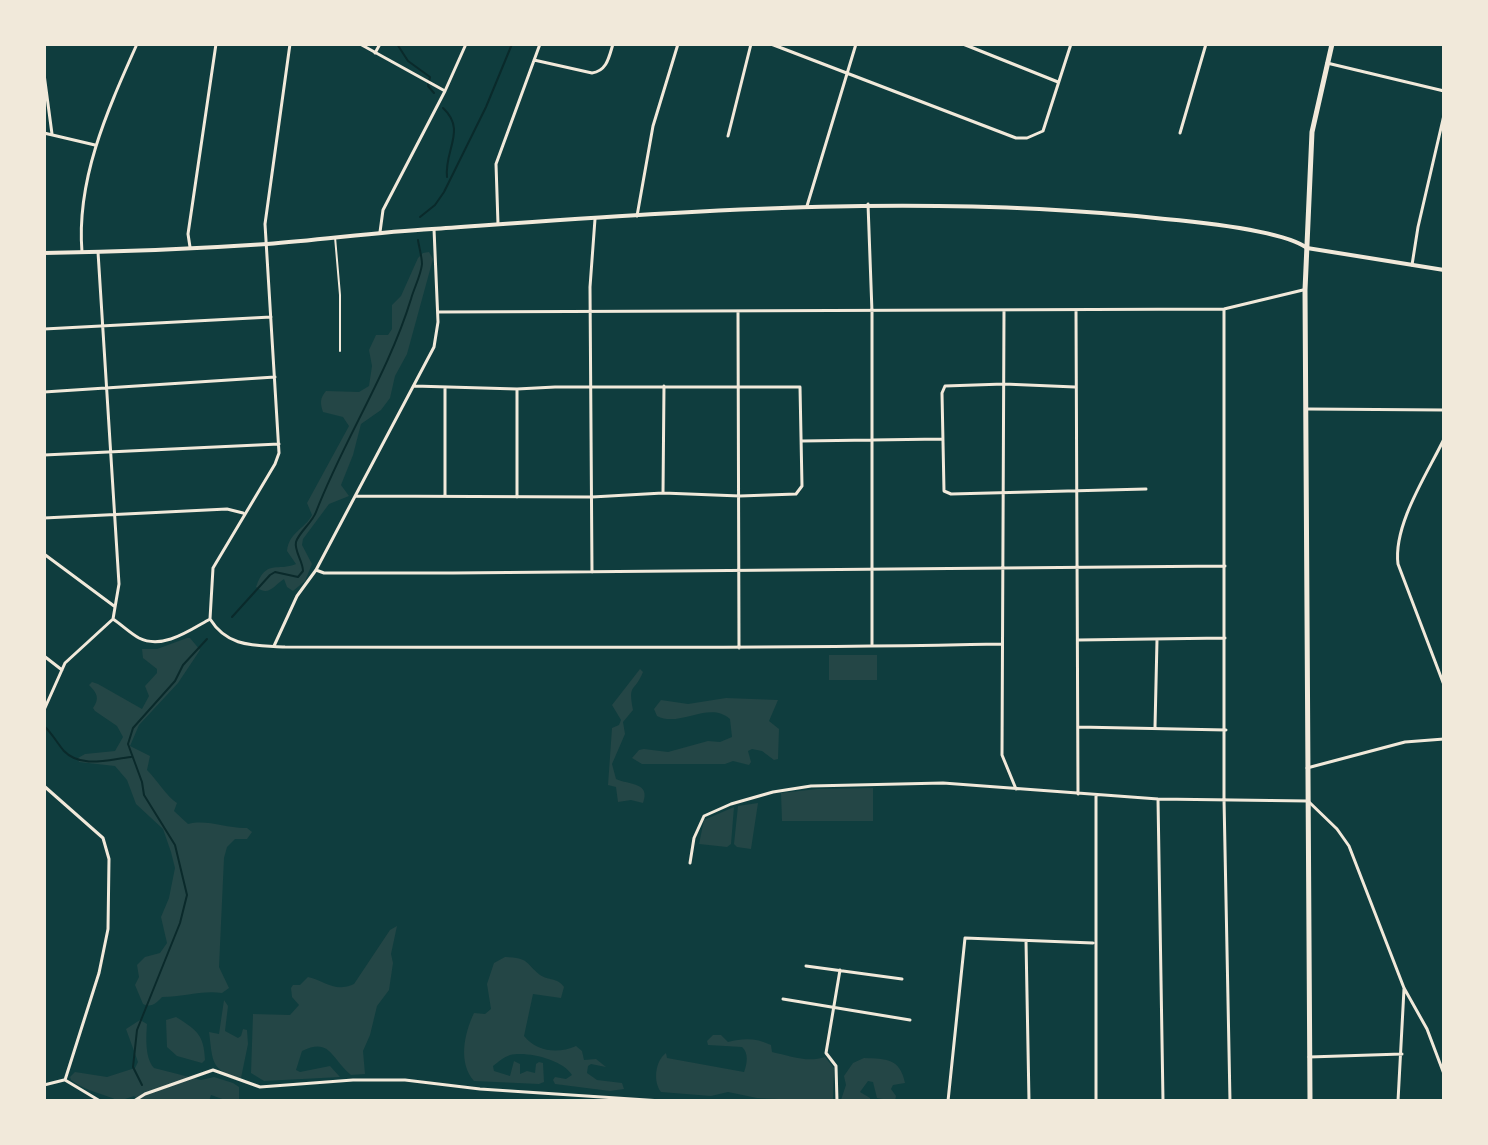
<!DOCTYPE html>
<html>
<head>
<meta charset="utf-8">
<style>
	body { margin:0 }
	#map { position:relative; width:1488px; height:1145px; overflow:hidden; background:#0f3d3e; font-family:"Crimson Pro",serif }
	canvas { display:block }
	.frame { position:absolute; inset:0; border:46px solid #f1e9da; pointer-events:none }
</style>
</head>
<body>
<div id="map">
<canvas width="1488" height="1145"></canvas>
<div class="frame"></div>
</div>
<script>
const c = document.querySelector('canvas').getContext('2d');
c.lineJoin = 'round';
function fill(path, color) { c.fillStyle = color; c.fill(path, 'evenodd'); }
function trace(path, color, width, dash) { c.strokeStyle = color; c.lineWidth = width; c.lineCap = dash ? 'butt' : 'round'; c.setLineDash(dash || []); c.stroke(path); }
const green = new Path2D(`
	M429 252 433 259 407 354 395 376 390 398 381 410 361 424 353 455 341 485 349 496 329 504 303 539 302 545 312 564 305 581 293 591 287 587 284 579C273 586 269 597 256 587 266 558 278 572 296 564L287 551C289 532 305 529 312 515L307 503 349 426 343 417 323 412C320 403 320 398 326 391L359 392 369 386 372 366 369 350 376 335H388L392 329V305L401 296 418 258 423 253Z
	M187 638H190L200 650 178 683 139 725 130 746 150 756 147 770C157 780 167 797 177 803L174 811 188 824C208 819 227 829 247 828L252 832 247 839H235L227 847 224 858 219 967 229 988 222 993C202 990 183 997 162 997 156 1003 152 1008 143 1004L135 985 139 977 137 965 145 957 160 953 167 943 161 917 169 898 175 868 171 852 163 829 136 804 127 780 115 766 79 762 78 758 85 754 115 751 123 737 117 726 95 711 93 708C100 698 97 693 89 685L92 682 98 684 142 709 149 696 145 686 157 673V669L143 658 142 649H157Z
	M829 655H877V680H829Z
	M640 669 643 672C634 694 628 682 633 710L623 722 625 734 612 764 616 779C629 785 651 782 643 803L631 800 618 802 616 787 608 785 612 728 619 725 621 720 612 705Z
	M726 698 778 700 769 721 779 729 778 759 774 760 762 751 752 749 748 751 751 762 749 765 733 761 725 764H642L632 758 639 750 644 749 668 752 708 741 720 742 732 737 730 719C709 700 680 728 657 716L654 709 661 700 688 704Z
	M873 788V821H782L781 793 817 789Z
	M758 803 751 849 737 847 734 844 738 806Z
	M734 807 731 844 727 847 699 844 704 820Z
	M397 926 391 954 393 963 389 990 377 1006 370 1035 363 1051 365 1074 351 1075C331 1058 330 1037 302 1051L296 1070 300 1072 330 1066 340 1077 264 1081 251 1073 253 1014 290 1015 299 1005 292 997 291 988 293 985H300L308 977C325 981 335 993 354 984L390 930Z
	M505 957C530 958 525 963 540 975 549 981 557 977 564 987L561 998 533 994 524 1036C537 1052 558 1054 576 1046L582 1051 584 1060 596 1059 606 1067 591 1064 588 1066 587 1073 597 1080 622 1083 624 1089 610 1091 555 1084 553 1080 555 1077 566 1079 572 1075C563 1060 528 1051 510 1055 504 1057 498 1062 493 1066L494 1071 510 1076 514 1061 520 1064V1074L527 1071 535 1073 536 1064 539 1062 543 1063 544 1082 539 1084 474 1081C458 1063 464 1034 474 1013L485 1014 491 1009 487 984 494 963Z
	M224 1000 228 1006 225 1031 238 1038 241 1036 243 1029 247 1030 248 1044 241 1078C210 1071 213 1061 209 1032L219 1034Z
	M176 1017C197 1030 204 1035 205 1060L202 1063 177 1056 167 1047 166 1020Z
	M140 1020 147 1024C146 1038 145 1058 154 1068L201 1080 214 1077 233 1083 239 1087V1101H228L211 1095 209 1101H140L134 1096 119 1101C102 1093 87 1092 71 1080L70 1077 75 1072 107 1077 135 1068 138 1062 126 1029Z
	M713 1035H721L728 1042C744 1038 756 1038 771 1045L772 1052C790 1056 808 1063 825 1057L834 1068 833 1099 822 1101 757 1098 728 1092 711 1096 661 1092C653 1082 655 1061 666 1053L667 1058 744 1072C747 1064 749 1053 742 1047L708 1045 707 1041Z
	M864 1058C886 1059 900 1058 905 1083L893 1085 891 1089 896 1096 895 1101 877 1098 873 1082 868 1081 860 1092 870 1098V1101L841 1100 846 1085 844 1076 853 1063Z`);
const stream = new Path2D(`
	M397 44 408 61 430 77 428 86 434 93
	M443 108C467 130 444 150 447 177
	M420 217 435 205 444 192 486 107 512 44
	M232 617 270 575 275 572 298 577 303 571C303 561 294 551 296 542 299 532 312 523 316 512 344 439 388 374 411 299 414 288 421 275 422 264 422 257 419 247 418 240
	M44 726C52 733 57 743 64 751 81 769 110 759 131 757
	M142 1085 133 1067 137 1030 180 923 187 895 175 845 144 795 142 782 128 744 133 728 175 681 183 665 207 639`);
const service = new Path2D(`
	M335 237 340 295V351`);
const minor = new Path2D(`
	M360 44 445 91
	M771 44 1016 138H1027L1043 131 1071 44
	M963 44 1058 82
	M44 46V44
	M375 53 380 44
	M534 60 592 73C607 71 609 57 613 44
	M1327 63 1444 91
	M44 74 52 134
	M44 133 95 145
	M1180 133 1206 44
	M728 136 751 44
	M868 204 872 312V644
	M807 206 856 44
	M637 216 653 126 678 44
	M498 224 496 164 540 44
	M380 232 383 210 445 91 466 44
	M190 247 188 234 216 44
	M82 252C76 179 108 109 137 44
	M98 252 119 584 113 619
	M1412 265 1418 227 1444 115
	M1224 309V799L1230 1101
	M1004 311 1002 755 1016 789
	M1076 311 1078 794
	M438 312 1224 309 1303 290
	M738 312 739 648
	M44 329 271 317
	M1075 387 1004 384 945 386 942 393 944 491 951 494 1146 489
	M445 388V496
	M517 389V497
	M44 392 275 377
	M1308 409 1444 410
	M1444 439C1427 474 1393 525 1398 564L1444 685
	M802 441 942 439
	M44 455 279 444
	M663 493 664 386
	M356 496 592 497 663 493 740 496 796 494 802 486 800 387H555L517 389 414 386
	M44 518 227 509 243 513
	M44 554 114 606
	M316 570 324 573H453L1225 566
	M592 572 590 287 595 219
	M210 619C228 648 255 645 285 647 524 647 763 649 1002 644
	M210 619 213 568 275 464 279 453 265 224 290 44
	M1078 640 1225 638
	M274 646 297 596 316 570 434 347 438 322 434 229
	M44 656 62 670
	M44 710 65 663 113 619C122 625 130 633 139 638 163 650 190 630 210 619
	M1078 727 1226 730
	M1155 727 1157 640
	M1307 768 1405 742 1444 739
	M44 786 103 838 109 859 108 929 99 973 65 1080 100 1101
	M1158 799 1163 1101
	M690 863 694 838 704 816 731 804 773 792 811 786 943 783 1158 799 1308 801 1337 829 1349 846 1404 988 1427 1029 1444 1074
	M1026 941 1029 1101
	M806 966 902 979
	M783 999 910 1020
	M1309 1057 1402 1054
	M44 1085 64 1080
	M134 1101 145 1094 213 1070 260 1087 353 1080H405L480 1089 662 1101
	M837 1101 836 1066 826 1053 840 970
	M948 1101 965 938 1093 943
	M1096 1101V795
	M1398 1101 1404 989`);
const tertiary = new Path2D(`
	M44 253C118 252 193 249 267 244 322 240 377 232 432 229 677 212 919 192 1165 219 1198 222 1282 230 1307 248`);
const secondary = new Path2D(`
	M1307 248 1444 270`);
const primary = new Path2D(`
	M1310 1101 1305 290 1312 132 1332 44`);
fill(green, '#244646');
trace(stream, '#0a2a2b', 2);
trace(service, '#f1e9da', 2);
trace(minor, '#f1e9da', 3);
trace(tertiary, '#f1e9da', 4);
trace(secondary, '#f1e9da', 4);
trace(primary, '#f1e9da', 5);
</script>
</body>
</html>
